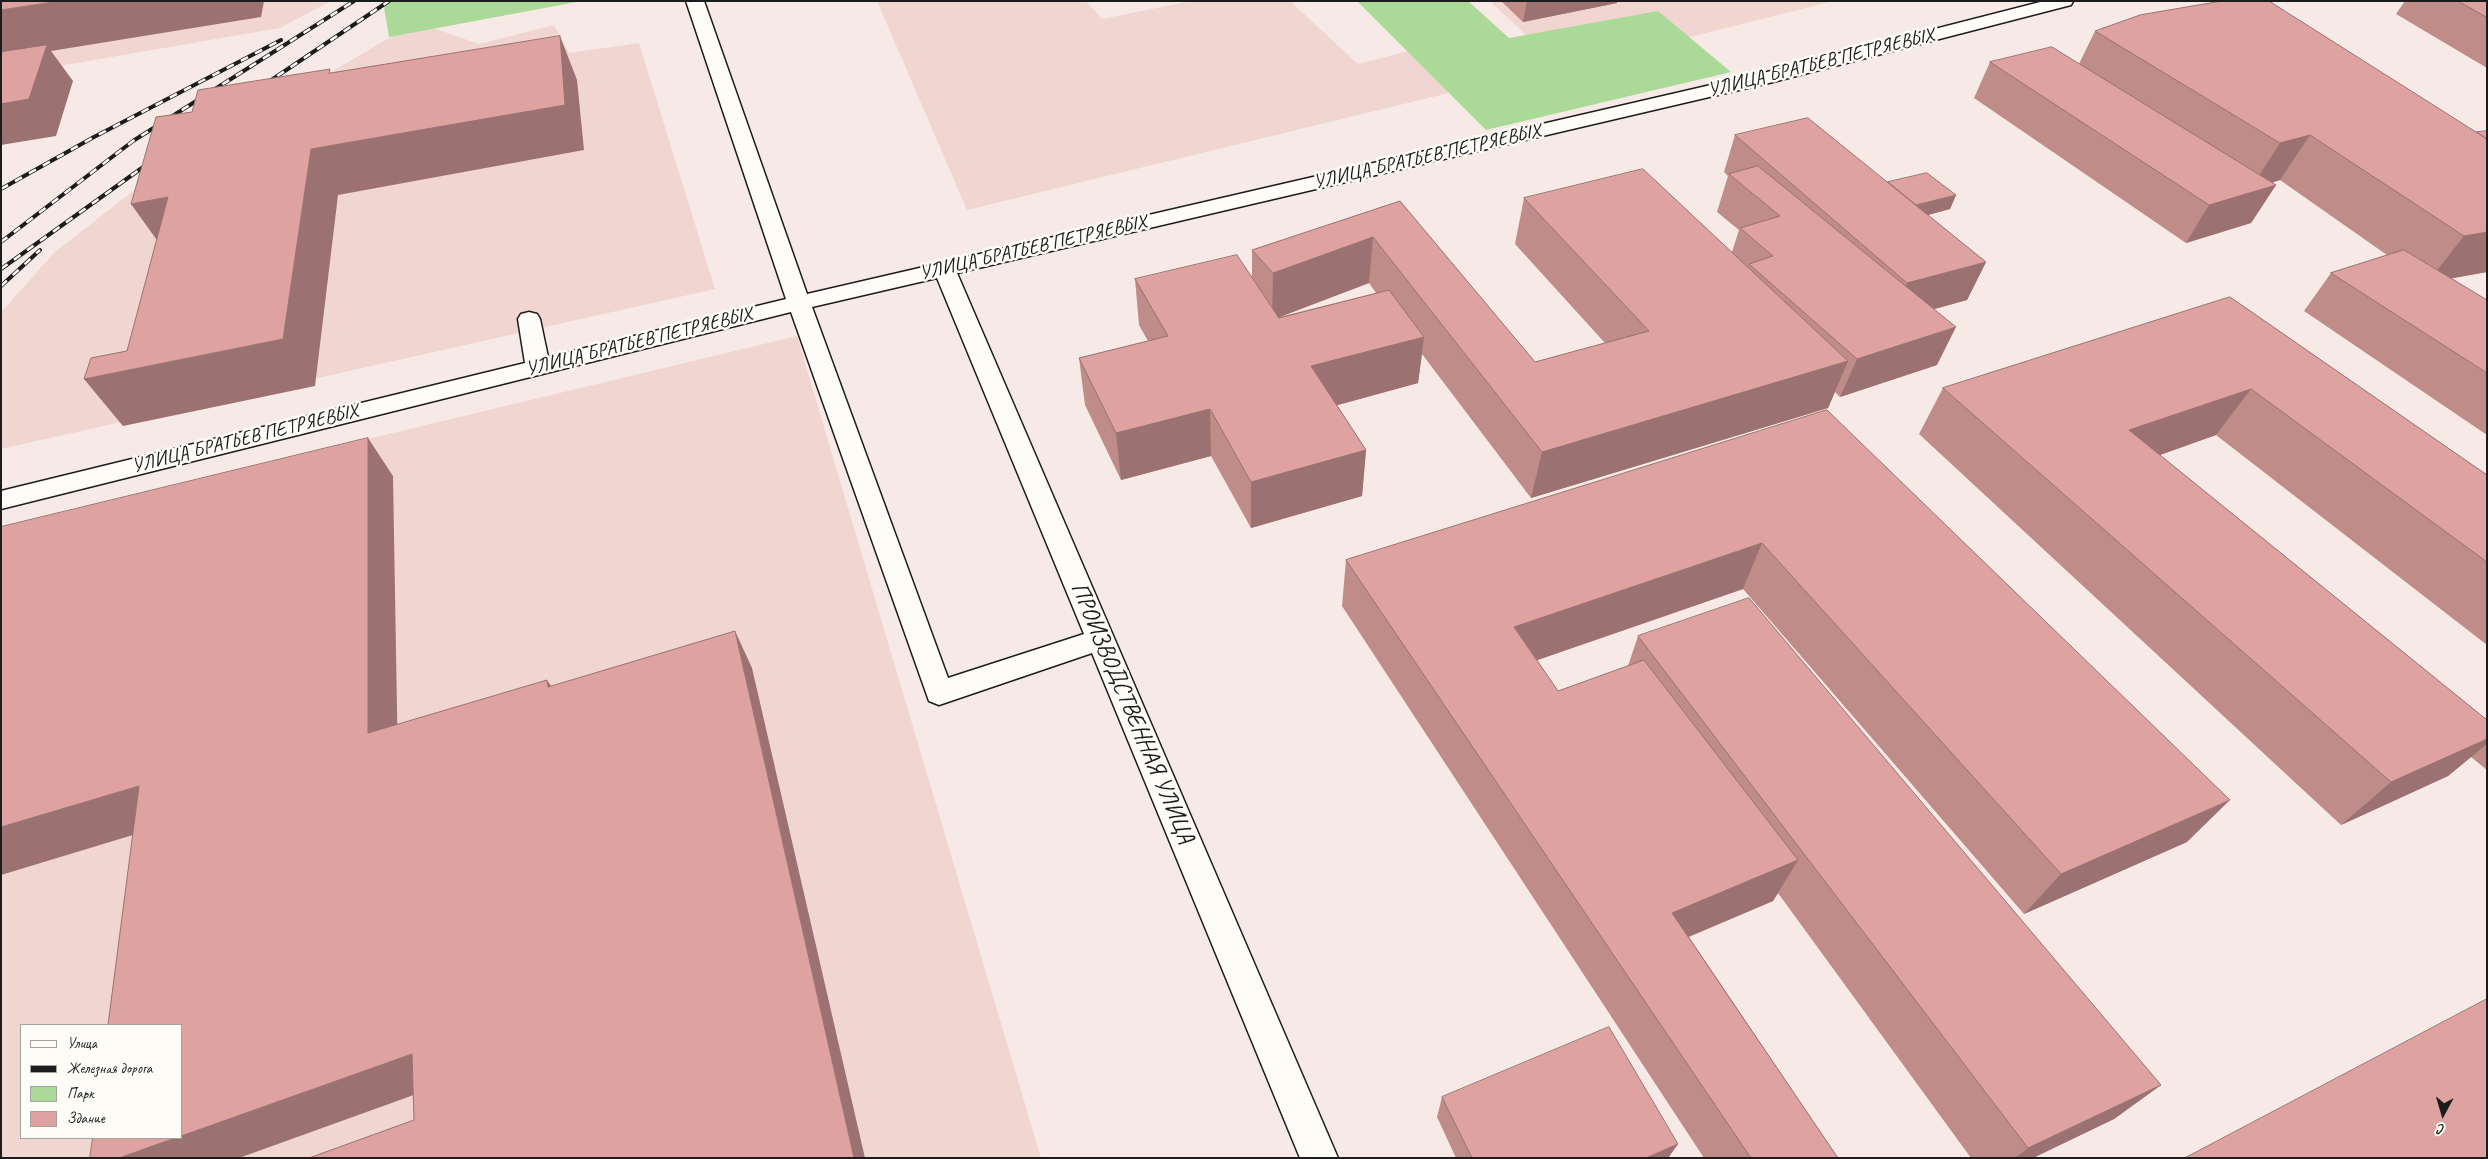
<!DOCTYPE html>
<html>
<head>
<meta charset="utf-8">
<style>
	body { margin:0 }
	#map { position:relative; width:2488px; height:1159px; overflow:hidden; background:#f7eae6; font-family:Caveat,sans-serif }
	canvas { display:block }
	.frame { position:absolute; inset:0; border:2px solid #1c1c1c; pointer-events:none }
	.legend { position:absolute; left:20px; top:1024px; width:162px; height:115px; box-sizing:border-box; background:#fdfcf7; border:1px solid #a3a29f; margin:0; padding:6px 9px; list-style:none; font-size:15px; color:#1c1c1c }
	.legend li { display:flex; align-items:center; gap:10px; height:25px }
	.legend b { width:25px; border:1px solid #a3a29f }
	.north { position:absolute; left:2418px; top:1089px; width:50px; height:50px; -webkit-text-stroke:4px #fdfcf7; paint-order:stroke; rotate:186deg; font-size:14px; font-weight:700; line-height:20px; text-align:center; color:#1c1c1c }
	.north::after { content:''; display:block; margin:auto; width:18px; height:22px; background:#1c1c1c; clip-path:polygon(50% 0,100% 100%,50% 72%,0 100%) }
</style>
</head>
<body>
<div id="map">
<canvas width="2488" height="1159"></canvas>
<div class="frame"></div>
<ul class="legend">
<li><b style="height:6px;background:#fdfcf7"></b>Улица</li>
<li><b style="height:6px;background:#1c1c1c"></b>Железная дорога</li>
<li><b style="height:14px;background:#aad998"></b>Парк</li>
<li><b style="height:14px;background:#dea3a1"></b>Здание</li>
</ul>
<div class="north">С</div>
</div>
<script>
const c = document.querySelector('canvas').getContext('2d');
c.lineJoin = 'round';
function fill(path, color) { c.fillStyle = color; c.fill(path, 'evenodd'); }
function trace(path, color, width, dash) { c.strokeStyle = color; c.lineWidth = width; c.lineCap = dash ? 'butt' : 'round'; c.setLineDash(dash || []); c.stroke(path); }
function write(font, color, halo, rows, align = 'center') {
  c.font = font + ' Caveat,sans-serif'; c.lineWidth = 5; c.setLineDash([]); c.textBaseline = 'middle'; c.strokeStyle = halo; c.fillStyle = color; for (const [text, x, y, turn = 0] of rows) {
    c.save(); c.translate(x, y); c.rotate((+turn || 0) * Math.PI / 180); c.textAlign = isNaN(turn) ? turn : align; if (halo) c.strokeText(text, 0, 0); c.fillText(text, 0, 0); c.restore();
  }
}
const built = new Path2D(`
	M1 1H331L280 28 1 76Z
	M877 1H1086L1102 19 1191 1H1290L1358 64 1439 43 1486 84 967 210Z
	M1490 1H1834L1562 69Z
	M416 22 479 44 554 25 569 53 639 43 715 289 1 449V312L55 252 142 184Z
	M797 336 1041 1158H1V527ZM21 1025H181V1138H21Z`);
const green = new Path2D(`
	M383 1H582L389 37Z
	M1357 1H1468L1509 38 1658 11 1731 72 1486 130Z`);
const minor = new Path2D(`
	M686 1H704L807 294 1767 72 2044 1H2073L2071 5 1769 83 957 273 1338 1158H1300L1092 653 939 705 929 701 791 312 1 509V491L525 363 518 319 521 314 529 312 537 314 540 319 548 357 786 299ZM937 278 1084 634 948 678 812 307Z`);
const rail = new Path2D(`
	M264 85 389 1
	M1 189 94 137 281 40
	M1 242 133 141 354 1
	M1 269 153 160
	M1 286 40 250`);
const wall = new Path2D(`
	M1501 1H1617V3L1523 22Z
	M2405 1H2487V68L2396 14Z
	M2095 31 2477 132 2487 272 2451 278 2487 300V435L2304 311 2331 273 2387 255 2280 180 2272 183 2276 185 2251 223 2186 243 1974 98 1990 62 2079 64Z
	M1735 135 1888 182 1956 195 1950 209 1928 215 1986 262 1967 300 1935 309 1937 365 1840 397 1835 392 1828 408 1531 498 1422 354 1418 383 1337 405 1366 450 1362 496 1251 528 1211 456 1121 480 1085 405 1079 358 1148 341 1139 325 1135 279 1252 276V250L1400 201 1535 362 1605 343 1515 244 1524 198 1732 252 1739 230 1717 212 1728 176 1724 172ZM1369 283 1376 293 1279 317Z
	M2230 297 2487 475V645L2216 435 2160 455 2487 720V770L2471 757 2448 776 2341 825 1919 434 1943 388Z
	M1827 410 2187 842 2024 914 1743 589 1537 660 1558 691 1628 666 1638 636 2161 1085 2114 1119 2033 1158H1971L1778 893 1773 901 1689 937 1838 1158H1704L1342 606 1346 560Z
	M1442 1097 1678 1144 1668 1158H1456L1437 1117Z`);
const shadedWall = new Path2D(`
	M60 1H264L261 17 51 51 73 81 56 136 1 145V10Z
	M1527 1H1617V3L1523 22Z
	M560 36 577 80 584 150 338 195 315 386 123 426 84 379 283 339 311 149Z
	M2310 135 2280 180 2251 188 2280 143Z
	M2276 185 2251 223 2186 243 2209 205Z
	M1956 195 1950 209 1901 222 1907 208Z
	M168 197 164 250 131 204Z
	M2487 232V272L2427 283 2464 236Z
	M1373 237 1369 283 1272 320 1273 273Z
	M1986 262 1967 300 1890 321 1907 283Z
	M1956 327 1937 365 1840 397 1857 359Z
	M1424 337 1418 383 1309 413 1311 366Z
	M1848 361 1828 408 1531 498 1542 452Z
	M2251 389 2216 435 2098 477 2129 430Z
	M1210 409 1211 456 1121 480 1116 433Z
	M368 438 393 476 398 768 368 733Z
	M1366 450 1362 496 1251 528V482Z
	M1762 543 1743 589 1503 672 1514 627Z
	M735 631 752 668 865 1158H854Z
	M547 680 571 716 548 687Z
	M2487 739V744L2448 776 2341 825 2391 782Z
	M139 786 179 821 1 875V827Z
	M2230 800 2187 842 2024 914 2061 874Z
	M1798 860 1773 901 1652 952 1672 913Z
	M412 1054 447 1083 239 1158H119L175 1138H181V1136Z
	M2161 1085 2114 1119 2033 1158H2015L2028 1148Z
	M1678 1144 1668 1158H1646Z`);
const building = new Path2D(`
	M1 1H60L1 10Z
	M2222 1H2269L2487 139V232L2464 236 2310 135 2280 143 2095 31 2140 15Z
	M2458 1H2487V17Z
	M560 36 565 105 311 149 283 339 84 379 91 358 127 351 168 197 131 204 156 117 192 112 198 90 330 69 329 73Z
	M47 45 29 99 1 104V52Z
	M2052 47 2276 185 2209 205 1990 62Z
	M1808 118 1986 262 1907 283 1735 135Z
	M2487 131V139L2477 132Z
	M1758 166 1956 327 1857 359 1749 264 1773 256 1740 228 1780 216 1729 174Z
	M1643 169 1848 361 1542 452 1373 237 1273 273 1252 250 1400 201 1535 362 1649 331 1524 198Z
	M1927 173 1956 195 1916 205 1888 182Z
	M2404 250 2487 300V373L2331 273Z
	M1237 255 1279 318 1389 290 1424 337 1311 366 1366 450 1251 482 1210 409 1116 433 1079 358 1168 336 1135 279Z
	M2230 297 2487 475V562L2251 389 2129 430 2487 720V739L2391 782 1943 388Z
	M1827 410 2230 800 2061 874 1762 543 1514 627 1558 691 1644 660 1798 860 1672 913 1838 1158H1751L1346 560Z
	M368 438V733L547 680 548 687 735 631 854 1158H309L414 1120 412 1054 181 1136V1025H108L139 786 1 827V527Z
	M1749 598 2161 1085 2028 1148 1638 636Z
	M2487 999V1158H2185Z
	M1609 1027 1678 1144 1646 1158H1472L1442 1097Z
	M93 1138H175L119 1158H90Z`);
const farStreetnames = [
	["УЛИЦА БРАТЬЕВ ПЕТРЯЕВЫХ",1821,63,-14],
	["УЛИЦА БРАТЬЕВ ПЕТРЯЕВЫХ",1427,157,-13],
	["УЛИЦА БРАТЬЕВ ПЕТРЯЕВЫХ",1033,248,-13],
	["УЛИЦА БРАТЬЕВ ПЕТРЯЕВЫХ",639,342,-14],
	["УЛИЦА БРАТЬЕВ ПЕТРЯЕВЫХ",245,439,-14]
];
const streetNames = [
	["ПРОИЗВОДСТВЕННАЯ УЛИЦА",1132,713,67]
];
fill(built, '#f0d5d1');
fill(green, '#aad998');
trace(minor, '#1c1c1c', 3);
fill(minor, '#fdfcf7');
trace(rail, '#1c1c1c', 4);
trace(rail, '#fdfcf7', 2.5, [8]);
fill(wall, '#bf8c8a');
fill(shadedWall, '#9b7271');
fill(building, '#dea3a1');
trace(building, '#9b7271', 1);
write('20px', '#1c1c1c', '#fdfcf7', farStreetnames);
write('24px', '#1c1c1c', '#fdfcf7', streetNames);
</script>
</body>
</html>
